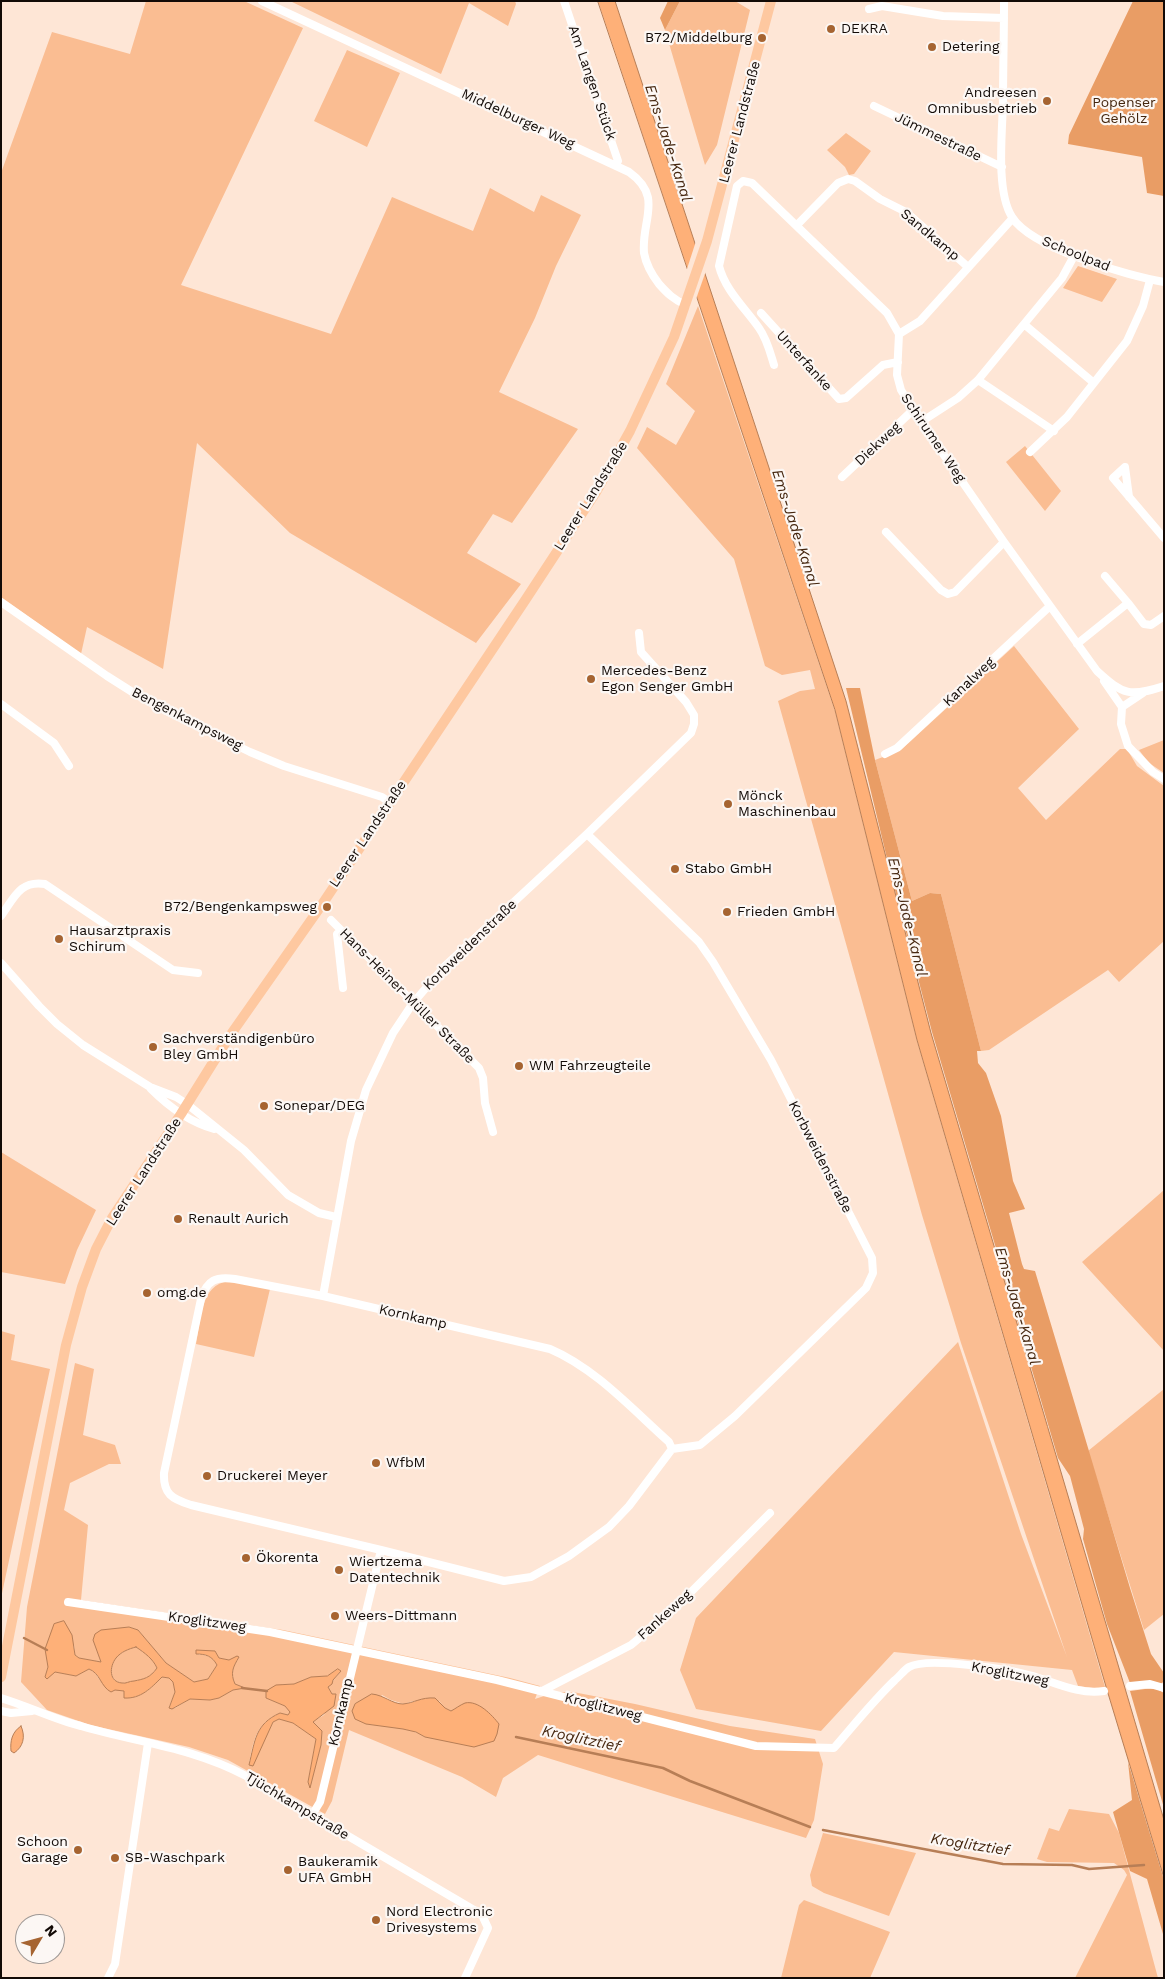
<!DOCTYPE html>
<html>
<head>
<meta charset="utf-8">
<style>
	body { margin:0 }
	#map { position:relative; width:1165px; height:1979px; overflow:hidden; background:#fee6d6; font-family:"Work Sans",sans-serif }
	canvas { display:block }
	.frame { position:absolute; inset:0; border:2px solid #120a06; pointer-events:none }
	.north { position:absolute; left:15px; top:1914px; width:50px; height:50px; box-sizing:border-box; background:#fcf7f4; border:1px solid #9e9895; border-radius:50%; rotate:53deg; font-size:14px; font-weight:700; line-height:20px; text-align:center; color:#120a06 }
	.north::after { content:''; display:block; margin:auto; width:18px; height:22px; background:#a66431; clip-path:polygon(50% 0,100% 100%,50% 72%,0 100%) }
</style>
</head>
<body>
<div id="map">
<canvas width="1165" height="1979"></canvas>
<div class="frame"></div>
<div class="north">N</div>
</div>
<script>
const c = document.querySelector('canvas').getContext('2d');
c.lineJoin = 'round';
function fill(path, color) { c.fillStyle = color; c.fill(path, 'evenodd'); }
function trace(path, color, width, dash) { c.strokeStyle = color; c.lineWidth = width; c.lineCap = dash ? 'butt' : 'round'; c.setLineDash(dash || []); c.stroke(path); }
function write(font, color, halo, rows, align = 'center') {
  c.font = font + ' "Work Sans",sans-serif'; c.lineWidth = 4.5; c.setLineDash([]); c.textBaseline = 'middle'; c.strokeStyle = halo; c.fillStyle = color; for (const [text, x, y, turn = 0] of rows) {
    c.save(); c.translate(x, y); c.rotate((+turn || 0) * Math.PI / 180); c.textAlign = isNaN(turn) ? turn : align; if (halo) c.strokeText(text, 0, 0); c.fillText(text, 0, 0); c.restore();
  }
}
const green = new Path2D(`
	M146 1H244L303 28 181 285 331 334 392 197 473 231 490 188 534 212 541 195 581 215 556 266 535 318 499 392 578 429 512 523 493 514 467 553 521 584 476 643 290 533 197 443 163 669 87 627 81 654 1 597V173L52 32 130 54Z
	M290 1H515L516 4 508 26 469 3 441 74Z
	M680 1H735L750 10 717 145 705 165 665 30Z
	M347 50 400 73 367 147 314 121Z
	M846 133 871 151 854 174 849 175 845 167 827 150Z
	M1078 266 1117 279 1102 302 1063 288Z
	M698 306 835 711 917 1041 1105 1687 1100 1689 1078 1686 1072 1670 894 1652 821 1731 696 1709 680 1670 696 1618 958 1342 1021 1534 1067 1657 961 1343 922 1215 778 701 800 691 815 689 810 670 782 675 765 666 734 559 637 448 647 427 676 445 695 411 666 384Z
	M1025 446 1061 491 1045 511 1006 462Z
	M1014 646 1079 729 1018 788 1046 820 1120 749H1127L1137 766 1164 786V941L1119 982 1108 970 989 1050 981 1051 941 894 930 893 912 901 875 760 901 750Z
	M1164 740V773L1149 763 1139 750Z
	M1 1152 96 1210 77 1250 65 1284 1 1272Z
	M1164 1190V1351L1082 1262Z
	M229 1281 270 1289 254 1357 196 1344C201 1321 200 1284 229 1281Z
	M1 1331 15 1335 11 1360 50 1369 1 1598Z
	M75 1363 94 1369 83 1435 115 1445 121 1464H109L70 1483 64 1510 88 1525 81 1600 283 1630 510 1678 540 1686 535 1699 556 1692H573L635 1704 730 1726 815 1739 823 1764 814 1820 806 1838 538 1755 503 1778 496 1797 462 1777 349 1730 332 1801 325 1814 228 1760 189 1747 90 1725 47 1710 21 1682 27 1607ZM129 1627 138 1630 166 1663 194 1682 208 1679 217 1665C212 1656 206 1655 196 1654L215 1651 219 1658 229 1660 239 1657C233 1667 230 1673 235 1684L244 1688 233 1690 219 1698 210 1700 190 1699 175 1708 169 1707 175 1692 173 1682 169 1678 162 1677C151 1688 141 1699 124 1698V1691C116 1690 106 1687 101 1681 96 1676 96 1672 89 1669L76 1676 55 1672 45 1677 48 1667 74 1645 75 1655 79 1658 101 1662 98 1653 122 1629ZM338 1669 341 1671 328 1687 332 1694H336L324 1715 312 1722 322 1731 321 1745 310 1787 308 1782 316 1739 293 1723 279 1719 273 1722 249 1765C253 1741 256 1723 280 1713L288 1715 291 1712 285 1706 266 1698 283 1684H294L311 1677 327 1676ZM382 1695 391 1700 404 1704 413 1701H439L445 1708 451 1711 425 1737C408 1726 385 1726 366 1724Z
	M1164 1389V1614L1144 1630 1088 1451Z
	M136 1647C145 1653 153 1658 157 1668 150 1678 144 1679 134 1681 129 1681 127 1684 122 1683 110 1682 109 1667 115 1659 121 1652 128 1649 136 1647Z
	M1069 1809 1109 1814 1119 1833 1158 1978H1075L1127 1875 1124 1870 1114 1863 1047 1862 1037 1859 1049 1828 1059 1831Z
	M823 1833 916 1853 889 1916 824 1893 812 1886 810 1875Z
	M804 1900 890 1932 870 1978H781L799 1905Z`);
const forest = new Path2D(`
	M668 1H680L665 30 660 18Z
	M1133 1H1164V196L1147 193 1142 157 1068 144 1069 135Z
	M846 688H860L875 760 912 901 930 893 941 894 981 1051H977L978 1063 986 1073 1001 1116 1013 1181 1025 1209 1009 1213 1022 1264 1024 1269 1035 1271 1130 1588 1151 1654 1164 1673V1681L1161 1684 1130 1683 1107 1624 1083 1539 1084 1529 1070 1476 1058 1458 932 1032 890 871Z
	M1145 1689H1157L1164 1693V1808L1130 1691Z
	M1128 1762 1164 1880V1945L1163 1934 1147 1879 1130 1871 1113 1812 1132 1800Z`);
const water = new Path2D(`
	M598 1H615L846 701 931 1033 1164 1820V1878L1107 1690 917 1040 835 710Z
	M64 1621 72 1635 75 1655 79 1658 101 1662 93 1640 95 1634 101 1630 129 1627 138 1630 166 1663 194 1682 208 1679 217 1665C212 1656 206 1654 196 1654V1650L215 1651 219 1658 229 1660 237 1656 239 1657C233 1667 230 1673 235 1684L245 1688 233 1690 219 1698 210 1700 190 1699 172 1709 169 1708 175 1692 173 1682 169 1678 162 1677C151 1688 141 1699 124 1698V1691L115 1690 111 1692C101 1687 100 1673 89 1669L76 1676 55 1672 47 1679 45 1677 48 1667 45 1649 54 1624ZM136 1647C145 1653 153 1659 157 1668 150 1678 144 1679 134 1681 129 1681 126 1684 122 1683 109 1682 109 1667 116 1658 121 1652 128 1649 136 1647Z
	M338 1669 341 1671 333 1680 332 1684 328 1687 332 1694H336L334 1706 313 1722 322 1731 321 1745 310 1788 308 1782 316 1739 293 1723 279 1719 273 1722 253 1766 249 1765C255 1741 255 1724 280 1713L288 1715 290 1712 285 1706 266 1698V1691L276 1685 294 1684 311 1677 327 1676Z
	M372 1694C384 1695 392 1704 403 1704 414 1703 421 1697 435 1698L445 1708 451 1711C455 1709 460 1705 465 1703 478 1700 492 1715 499 1724L497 1734 494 1741 474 1747 425 1737 416 1732 403 1729 366 1724 355 1719 352 1711 355 1704Z
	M21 1726C26 1737 23 1747 14 1753L11 1751C10 1741 12 1732 21 1726Z`);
const pier = new Path2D(`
	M697 238 707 268 695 302 686 272Z`);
const stream = new Path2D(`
	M24 1638 47 1650
	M242 1688 267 1691
	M516 1737 663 1768 690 1781 810 1827
	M823 1830 1003 1864 1072 1865 1089 1869 1144 1865`);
const minor = new Path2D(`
	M262 1 629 172C664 197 641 220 644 253 646 264 652 275 659 284 667 293 674 300 686 305
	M564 1 618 161 616 165
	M1004 1C1004 36 1003 70 1003 104 1002 134 996 192 1012 217 1031 248 1128 276 1164 282
	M869 9 882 6 943 16 1004 18
	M874 106 1002 167
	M797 225 838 183 848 179 855 181 880 199 906 212 968 267
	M761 313 839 399 846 398 883 365 898 362
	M1025 325 1094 383
	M899 334 920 321 1012 219
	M774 365C770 352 767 339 759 328 745 308 725 290 719 266L737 186 743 181 752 183 887 313 899 334 897 375 901 390 921 422 1004 542 1097 671C1123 695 1130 697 1164 686
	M978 380 1054 431
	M921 422 958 398 978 380 1062 278 1074 256
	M1030 452 1067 417 1127 341 1143 306 1150 280
	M842 477 913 410
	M1129 497 1125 467 1113 478 1164 538
	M886 532 941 590 948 594 955 592 1004 542
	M1105 576 1128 603
	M1 602 107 676 137 695 166 711 250 752 284 766 382 797 389 802
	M1077 644 1128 603 1144 624 1151 625 1164 616
	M1104 681 1122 707 1121 724 1128 746 1153 772 1164 779
	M1 704 54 743 69 766
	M1122 707 1143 693
	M885 754 897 748 1050 606
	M587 834 699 942 713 962 771 1060 872 1258 873 1273 866 1288 735 1416 700 1445 672 1449
	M1 916C14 898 20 880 45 884L173 970 198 973
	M331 920 479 1068 483 1078 485 1103 493 1132
	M341 930 337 934 343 988
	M1 963 39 1006 57 1024 83 1045 150 1087 176 1097 187 1104 244 1150 288 1195 319 1213 336 1217
	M151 1089C169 1107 189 1122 214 1129
	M323 1296 351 1141 366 1090 393 1033 413 1003 444 967 587 834 691 733 694 724V715L686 702 641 652 639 633
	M68 1602 270 1632 497 1680 756 1746 834 1748C854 1725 873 1701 895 1680 900 1676 904 1670 909 1667 928 1656 1011 1670 1033 1676 1056 1683 1080 1695 1104 1691
	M1130 1686 1150 1684 1164 1688
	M542 1691 631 1645 673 1610 770 1513
	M1 1698C28 1706 53 1719 81 1726 139 1743 191 1747 246 1776L474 1910 482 1915 488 1928 465 1978
	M1 1711 11 1713 32 1711
	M312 1815 320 1802 381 1550 191 1505C172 1499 163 1494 164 1473L201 1299C207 1280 216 1276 235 1279L323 1296 550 1349C595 1368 633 1410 669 1442L672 1449 629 1506 609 1527 569 1556 531 1577 504 1581 381 1550
	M108 1978 115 1964 148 1743`);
const major = new Path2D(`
	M1 1677 66 1345 82 1287 96 1249 112 1218 181 1114 229 1037 321 906 526 599 596 492 630 431 674 337 707 241 771 1`);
const markers = [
	[831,29,5,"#a66431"],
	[762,38,5,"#a66431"],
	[932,47,5,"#a66431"],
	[1047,101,5,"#a66431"],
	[591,679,5,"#a66431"],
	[728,804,5,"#a66431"],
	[675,869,5,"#a66431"],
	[327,907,5,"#a66431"],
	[727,912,5,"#a66431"],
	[59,939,5,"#a66431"],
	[153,1047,5,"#a66431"],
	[519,1066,5,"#a66431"],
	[264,1106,5,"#a66431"],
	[178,1219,5,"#a66431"],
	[147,1293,5,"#a66431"],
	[376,1463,5,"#a66431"],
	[207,1476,5,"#a66431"],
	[246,1558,5,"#a66431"],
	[339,1570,5,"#a66431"],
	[335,1616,5,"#a66431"],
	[78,1850,5,"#a66431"],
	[115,1858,5,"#a66431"],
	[288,1870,5,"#a66431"],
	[376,1920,5,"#a66431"]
];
const poiNames = [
	["DEKRA",841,29],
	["B72/Middelburg",752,38,"right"],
	["Detering",942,47],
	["Andreesen",1037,93,"right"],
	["Omnibusbetrieb",1037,109,"right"],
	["Mercedes-Benz",601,671],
	["Egon Senger GmbH",601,687],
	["Mönck",738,796],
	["Maschinenbau",738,812],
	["Stabo GmbH",685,869],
	["B72/Bengenkampsweg",317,907,"right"],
	["Frieden GmbH",737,912],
	["Hausarztpraxis",69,931],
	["Schirum",69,947],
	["Sachverständigenbüro",163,1039],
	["Bley GmbH",163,1055],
	["WM Fahrzeugteile",529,1066],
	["Sonepar/DEG",274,1106],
	["Renault Aurich",188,1219],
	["omg.de",157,1293],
	["WfbM",386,1463],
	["Druckerei Meyer",217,1476],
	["Ökorenta",256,1558],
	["Wiertzema",349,1562],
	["Datentechnik",349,1578],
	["Weers-Dittmann",345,1616],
	["Schoon",68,1842,"right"],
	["Garage",68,1858,"right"],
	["SB-Waschpark",125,1858],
	["Baukeramik",298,1862],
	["UFA GmbH",298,1878],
	["Nord Electronic",386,1912],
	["Drivesystems",386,1928]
];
const streetNames = [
	["Am Langen Stück",592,83,71],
	["Middelburger Weg",518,119,25],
	["Leerer Landstraße",740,122,-75],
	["Jümmestraße",938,137,26],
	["Sandkamp",930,235,40],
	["Schoolpad",1076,254,22],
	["Unterfanke",804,361,48],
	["Schirumer Weg",933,438,56],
	["Diekweg",878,444,-43],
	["Leerer Landstraße",591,496,-58],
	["Kanalweg",969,682,-43],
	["Bengenkampsweg",187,719,27],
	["Leerer Landstraße",368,834,-56],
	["Korbweidenstraße",470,945,-44],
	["Hans-Heiner-Müller Straße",407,996,45],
	["Korbweidenstraße",820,1157,63],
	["Leerer Landstraße",144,1172,-57],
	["Kornkamp",413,1317,13],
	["Fankeweg",665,1615,-42],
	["Kroglitzweg",207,1622,8],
	["Kroglitzweg",1010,1674,11],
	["Kroglitzweg",603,1707,14],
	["Kornkamp",341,1712,-77],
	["Tjüchkampstraße",297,1806,31]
];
const parkNames = [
	["Popenser",1124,103],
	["Gehölz",1124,119]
];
const waterNames = [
	["Ems-Jade-Kanal",668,143,72],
	["Ems-Jade-Kanal",795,528,72],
	["Ems-Jade-Kanal",907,917,76],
	["Ems-Jade-Kanal",1017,1306,73],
	["Kroglitztief",581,1739,12],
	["Kroglitztief",970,1845,9]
];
fill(green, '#fabd92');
fill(forest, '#e99d65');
fill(water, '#feb078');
trace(water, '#b77e56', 1);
fill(pier, '#fee6d6');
trace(stream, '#b77e56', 2.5);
trace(minor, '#fff', 8);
trace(major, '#fec8a0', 10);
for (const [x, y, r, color] of markers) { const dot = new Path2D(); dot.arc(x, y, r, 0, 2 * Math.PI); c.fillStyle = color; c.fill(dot); trace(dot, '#fcf7f4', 2); }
write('14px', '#120a06', '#fcf7f4', poiNames, 'left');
write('14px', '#120a06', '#fcf7f4', streetNames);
write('14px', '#44260e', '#fcf7f4', parkNames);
write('italic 15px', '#46270f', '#fcf7f4', waterNames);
</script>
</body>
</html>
